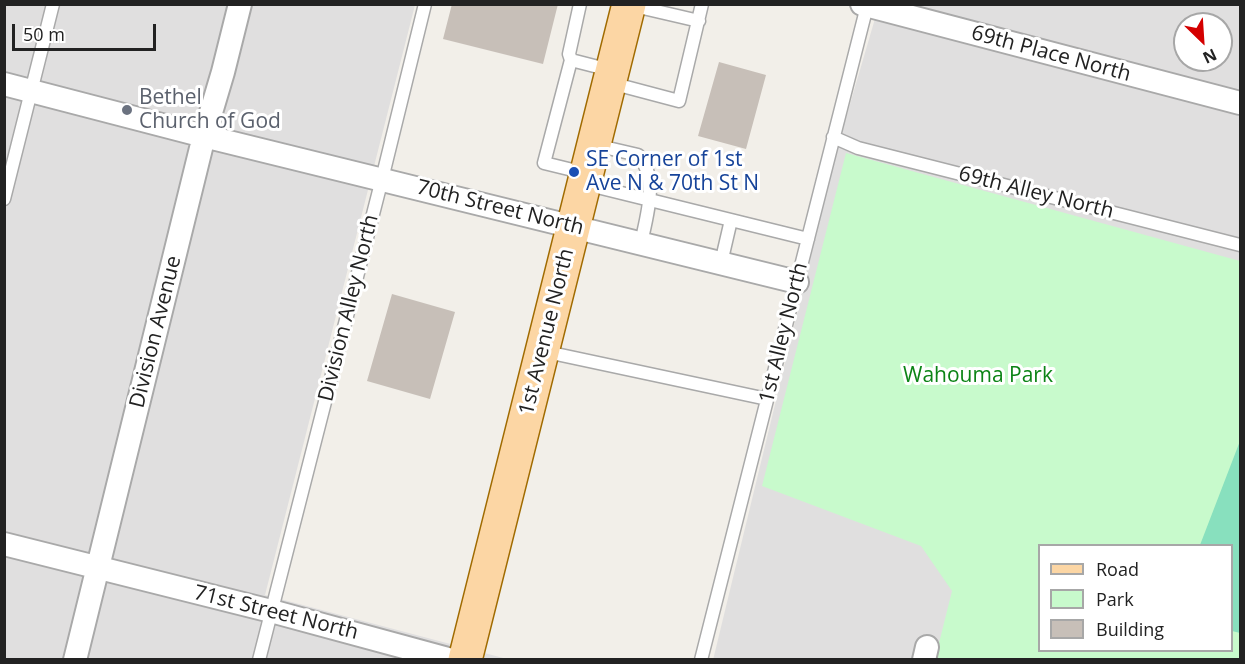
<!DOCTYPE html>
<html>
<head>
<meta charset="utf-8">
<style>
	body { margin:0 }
	#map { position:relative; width:1245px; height:664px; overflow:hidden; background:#f2efe9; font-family:"Open Sans",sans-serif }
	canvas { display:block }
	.frame { position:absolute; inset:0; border:6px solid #222; pointer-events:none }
	.legend { position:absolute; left:1038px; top:544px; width:195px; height:108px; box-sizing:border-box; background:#fff; border:2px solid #a7a7a7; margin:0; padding:8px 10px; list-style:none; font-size:18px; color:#222 }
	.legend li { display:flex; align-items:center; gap:12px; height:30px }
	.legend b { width:30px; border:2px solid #a7a7a7 }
	.north { position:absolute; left:1173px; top:12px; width:60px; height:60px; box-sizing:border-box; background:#fff; border:2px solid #a7a7a7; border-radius:50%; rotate:155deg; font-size:16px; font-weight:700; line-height:24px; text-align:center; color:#222 }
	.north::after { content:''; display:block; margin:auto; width:21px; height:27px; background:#d40000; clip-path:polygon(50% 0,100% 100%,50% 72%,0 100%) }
	.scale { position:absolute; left:12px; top:24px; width:144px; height:27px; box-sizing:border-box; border:3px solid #222; border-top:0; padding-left:8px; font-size:18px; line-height:21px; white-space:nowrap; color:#222; -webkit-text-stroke:4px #fff; paint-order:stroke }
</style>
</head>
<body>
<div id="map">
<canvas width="1245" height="664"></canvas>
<div class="frame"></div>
<ul class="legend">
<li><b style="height:8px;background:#fcd6a4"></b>Road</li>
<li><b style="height:16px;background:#c8facc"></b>Park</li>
<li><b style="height:16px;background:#c7bfb8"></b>Building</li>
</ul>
<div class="north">N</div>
<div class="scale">50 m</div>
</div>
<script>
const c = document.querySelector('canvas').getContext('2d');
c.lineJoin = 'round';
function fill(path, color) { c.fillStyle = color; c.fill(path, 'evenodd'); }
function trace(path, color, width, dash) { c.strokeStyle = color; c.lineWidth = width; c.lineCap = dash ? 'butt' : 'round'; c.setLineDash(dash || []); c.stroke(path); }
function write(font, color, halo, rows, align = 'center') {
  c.font = font + ' "Open Sans",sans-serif'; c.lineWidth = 6; c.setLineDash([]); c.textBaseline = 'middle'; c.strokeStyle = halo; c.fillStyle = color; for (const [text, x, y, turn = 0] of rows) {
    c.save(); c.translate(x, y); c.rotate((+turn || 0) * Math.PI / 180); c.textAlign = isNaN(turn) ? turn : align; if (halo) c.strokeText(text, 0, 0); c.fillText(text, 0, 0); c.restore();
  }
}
const residential = new Path2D(`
	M4 5H415L265 595 507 659H5Z
	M879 5H1240V659L713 660 838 145ZM1185 24H1221V60H1185ZM1040 546H1232V650H1040Z`);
const park = new Path2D(`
	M846 153 1240 261V659H935L952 591 921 546 762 486ZM1040 546H1232V650H1040Z`);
const pitch = new Path2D(`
	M1240 441V633L1232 631V546L1200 545Z`);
const building = new Path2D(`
	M452 4H558L543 64 443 39Z
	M719 62 766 75 746 149 698 136Z
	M392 294 455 312 430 399 367 381Z`);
const lane = new Path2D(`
	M580 4 569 54 571 60 610 70
	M630 5 699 21
	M571 60 544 163 585 173
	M611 83 679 101 702 4
	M833 137 858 148 1240 245
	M595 145 638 155C659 177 647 215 641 243
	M585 184 808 239
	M4 199 53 4
	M721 263 731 220
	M542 351 767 399
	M259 660 382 179 425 4
	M701 660 867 6`);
const street = new Path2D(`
	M862 4 1240 103
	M4 84 204 136 797 282
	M4 544 271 611 452 660
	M75 660 204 136 223 72 240 4
	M924 660 927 647`);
const primary = new Path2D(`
	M465 660 629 4`);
const markers = [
	[127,110,6,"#6b7280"],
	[574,172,6,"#1a4fb4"]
];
const streetNames = [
	["69th Place North",1051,54,15],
	["69th Alley North",1036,193,14],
	["70th Street North",500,208,14],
	["Division Alley North",349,308,-76],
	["Division Avenue",156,332,-76],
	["1st Avenue North",547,332,-76],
	["1st Alley North",784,333,-76],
	["71st Street North",276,613,14]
];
const worshipNames = [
	["Bethel",139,98],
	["Church of God",139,122]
];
const transitNames = [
	["SE Corner of 1st",586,160],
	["Ave N & 70th St N",586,184]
];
const parkNames = [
	["Wahouma Park",978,376]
];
fill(residential, '#e0dfdf');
fill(park, '#c8facc');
fill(pitch, '#88e0be');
fill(building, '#c7bfb8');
trace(lane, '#a9a9a9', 15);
trace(street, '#a9a9a9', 26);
trace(primary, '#a06b00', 36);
trace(lane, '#fff', 12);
trace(street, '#fff', 22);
trace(primary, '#fcd6a4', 33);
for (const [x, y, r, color] of markers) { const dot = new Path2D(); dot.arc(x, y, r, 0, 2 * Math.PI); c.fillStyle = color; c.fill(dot); trace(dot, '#fff', 2); }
write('21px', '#222', '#fff', streetNames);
write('21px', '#5b616d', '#fff', worshipNames, 'left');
write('21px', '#164399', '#fff', transitNames, 'left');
write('21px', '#0c8416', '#fff', parkNames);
</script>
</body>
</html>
